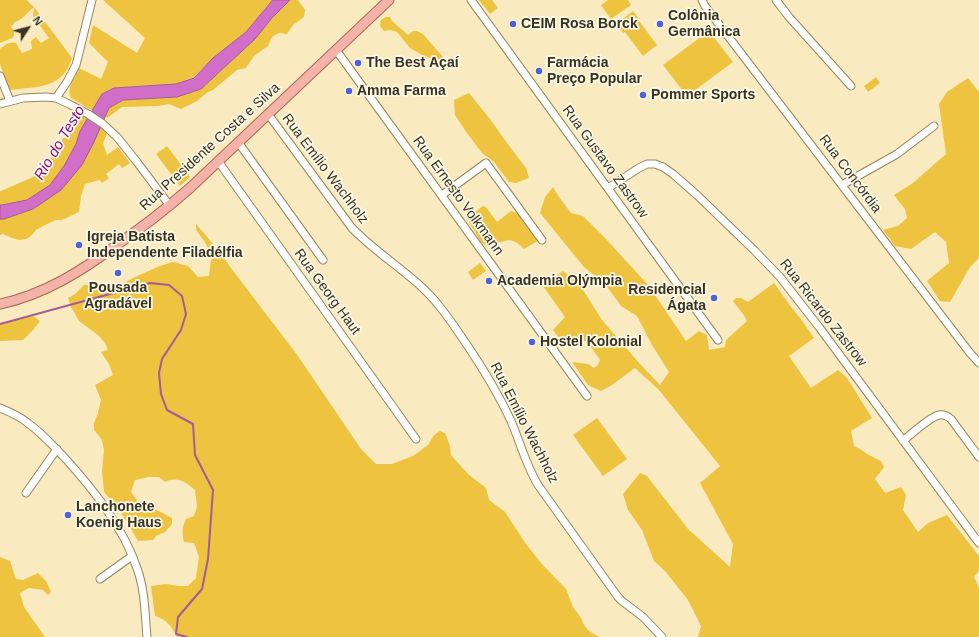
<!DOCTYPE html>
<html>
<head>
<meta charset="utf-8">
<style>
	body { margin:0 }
	#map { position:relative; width:979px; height:637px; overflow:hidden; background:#faeabf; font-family:Helvetica,sans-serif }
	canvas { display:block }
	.north { position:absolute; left:8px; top:8px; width:40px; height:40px; -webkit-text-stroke:3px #fef8e7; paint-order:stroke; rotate:54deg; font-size:11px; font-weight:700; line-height:16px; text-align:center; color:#383221 }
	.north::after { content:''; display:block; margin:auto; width:14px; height:18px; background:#383221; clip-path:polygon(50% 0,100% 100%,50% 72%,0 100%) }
</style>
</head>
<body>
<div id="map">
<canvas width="979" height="637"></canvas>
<div class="north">N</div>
</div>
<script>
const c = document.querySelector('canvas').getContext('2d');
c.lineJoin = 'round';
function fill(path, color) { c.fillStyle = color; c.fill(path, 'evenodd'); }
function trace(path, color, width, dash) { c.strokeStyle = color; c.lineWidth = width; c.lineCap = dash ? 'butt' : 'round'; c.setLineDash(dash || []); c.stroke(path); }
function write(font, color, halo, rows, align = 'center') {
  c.font = font + ' Helvetica,sans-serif'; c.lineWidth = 3.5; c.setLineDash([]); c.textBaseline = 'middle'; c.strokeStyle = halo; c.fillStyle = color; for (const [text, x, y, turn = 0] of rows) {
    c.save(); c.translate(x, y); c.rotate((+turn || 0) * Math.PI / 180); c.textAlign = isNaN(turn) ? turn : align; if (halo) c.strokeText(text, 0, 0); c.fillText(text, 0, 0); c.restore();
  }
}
const green = new Path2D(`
	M0 0H27C29 2 31 5 34 7L72 58C63 89 36 87 9 90L0 64V49C5 45 9 41 16 43L22 53 32 49 31 41 36 37 41 43 49 38 33 16 34 7C27 12 23 20 15 22L11 27 14 31V36L12 38 0 43Z
	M103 0H273L246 32 213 58 194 77 176 84 114 88 102 94 93 111 71 98C66 89 75 77 79 68L101 79 108 62 89 43 93 25 137 53 145 38Z
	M290 0H298L305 10 304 17 293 25 287 34 279 33 272 37 268 46 254 56 246 68 237 70 213 90 208 92 197 101 181 109 169 104 159 106 122 107 107 118 105 115 108 108 123 100 177 97 201 89 225 67Z
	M479 0H492L498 8 490 14Z
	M608 0H628L631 5 611 19 601 5Z
	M633 11 640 20 633 25 639 21 657 45 643 56 625 32 623 33 616 24Z
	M386 17H390L392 21 408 35 413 31H417L423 34 443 57 445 62 441 66 434 59 424 56 410 48 397 32 390 30 384 31 380 26 381 20Z
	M709 31 733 62 687 96 663 65Z
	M876 77 880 83 868 92 864 86Z
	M968 78 979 92V258L970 267 950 302 940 301 927 281 949 263 946 242 935 232 911 249 895 246 883 230 898 226 907 218 905 209 894 195 913 183 946 154 939 104 947 92Z
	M469 93 490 119 507 143 526 168 529 178 516 183 509 182 494 162 482 153 467 133 455 115 454 100Z
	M76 112 88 118 80 131 76 144 64 166 50 185 27 200 2 206 0 205V191H1L33 177 46 167 52 156 60 149 62 140 68 135Z
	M101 125 107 134 103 143 107 155 118 147 130 163 122 168 119 164 106 174 109 178 102 183 99 180 85 184 81 196 79 212 62 220H56L47 224 36 230 31 236 26 239 19 240 12 238 3 234 0 235V219H4L33 209 94 142Z
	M167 146 190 177 180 186 156 154Z
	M553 187 559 197 571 213 583 216 606 239 649 286 686 341 699 331 707 335 709 350 725 347 726 340 747 321 743 314 733 301 736 298H741L748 302 774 283 791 307 800 318 814 338 789 356 811 388 838 370 847 378 872 418 851 431 854 446 860 449 867 454 881 461 884 467 875 479 885 493 901 487 906 495 903 510 918 532 928 523 947 515 979 556V571L974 577 979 588V637H698L701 626 688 600 665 571 654 561 642 530 628 510 623 494 640 473 647 476 688 529 730 567 733 544 700 483 720 466 659 390 635 368 612 385 601 391 588 385 572 362 588 364 594 368 598 365 600 360 587 341 561 340 553 330 565 317 543 286 563 271 580 285 602 320 640 364 660 385 669 372 652 345 637 316 621 306 605 284 584 267 540 213 545 197Z
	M483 206 486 207 497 222 511 211 518 213 539 240 524 249C509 233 503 243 487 246L481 242 469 222 471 215Z
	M196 224 219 251 228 264 298 356 361 449 376 464H392L413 456 428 445 434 435 440 431 445 433 450 446 451 455 468 474 486 488 489 500 505 512 526 544 542 564 566 589 573 607 581 618 584 625 589 631 599 637H177C171 626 168 620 155 616L151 586 166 584 178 586H188L196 578 199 557 194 543 184 542C182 533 182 527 186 519L194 516 197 506 195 490C186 482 177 476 165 482L159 477H149L135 480 131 492 139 503 155 509 172 518V524L165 532 156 536 153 540 138 541 130 527 118 508 104 492 102 471 104 450 102 440 94 430V423L98 413 101 400 95 385 113 375 109 364 101 352 108 350 105 343 98 335 79 321 71 307 68 298 75 294 84 285H94L114 288 137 276 160 266 173 262 188 266 198 277 209 276 210 266 212 257 205 242 196 230Z
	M480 263 486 271 473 280 468 272Z
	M33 316 40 321 33 330 23 340 0 341V323Z
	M597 418 627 459 603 476 573 435Z
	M0 557 10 561 16 579 23 580 38 573 46 581 51 592 48 595 43 590 29 588 20 593 24 607 45 637H0Z`);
const water = new Path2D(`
	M273 0H290L272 18 255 39 201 89 177 97 123 100 109 108 94 142 82 165 61 190 33 209 4 219H0V205H2L27 200 50 185 64 166 76 144 80 131 102 94 114 88 176 84 194 78 213 58 246 32Z`);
const stream = new Path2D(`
	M0 324 150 283 169 285 182 296 186 314 181 330 162 359 159 373 161 394 167 410 193 424 195 455 213 490 208 559 202 589 178 617 176 634 187 637`);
const minor = new Path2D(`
	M471 0 718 340
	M702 0 705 6 970 353 979 363
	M776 0 789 17 851 86
	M336 50 587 396
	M0 76 10 101
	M56 98 67 82 76 65 92 0
	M0 104 23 98 46 97 56 98 69 104 88 114 103 124 117 137 137 162 170 206
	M268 114 352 228C380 257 416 276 440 307 449 318 457 330 465 342 482 367 498 393 511 421 520 442 526 465 538 485L618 597 622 601 643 617 662 637
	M238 142 323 260
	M218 161 416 439
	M842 185 897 154 934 126
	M608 188 639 168 647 164H655L663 167 673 174 697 195 755 251 780 277 819 327 979 543
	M442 195 486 163 542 240
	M0 408C10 412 21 417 29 424 42 433 53 446 64 457 94 490 124 528 138 571 145 592 145 615 147 637
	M903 441C911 434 930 417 939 415 944 414 947 416 951 419L979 457
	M26 493 57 449
	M100 579 132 556`);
const major = new Path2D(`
	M0 304C44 295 83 270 118 244 143 227 167 208 190 188L389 0`);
const markers = [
	[513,24,4,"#4b64d8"],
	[660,24,4,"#4b64d8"],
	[358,63,4,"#4b64d8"],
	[539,71,4,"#4b64d8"],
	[349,91,4,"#4b64d8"],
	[643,95,4,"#4b64d8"],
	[79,245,4,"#4b64d8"],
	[118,273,4,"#4b64d8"],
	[489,281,4,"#4b64d8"],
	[714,298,4,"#4b64d8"],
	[532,342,4,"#4b64d8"],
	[68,515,4,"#4b64d8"]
];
const poiNames = [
	["Colônia",668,16],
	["Germânica",668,32],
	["CEIM Rosa Borck",521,24],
	["The Best Açaí",366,63],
	["Farmácia",547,63],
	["Preço Popular",547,79],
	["Amma Farma",357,91],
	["Pommer Sports",651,95],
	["Igreja Batista",87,237],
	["Independente Filadélfia",87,253],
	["Academia Olýmpia",497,281],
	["Pousada",118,288,"center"],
	["Agradável",118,304,"center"],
	["Residencial",706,290,"right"],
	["Ágata",706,306,"right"],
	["Hostel Kolonial",540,342],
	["Lanchonete",76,507],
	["Koenig Haus",76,523]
];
const streetNames = [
	["Rua Presidente Costa e Silva",210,147,-42],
	["Rua Gustavo Zastrow",605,162,54],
	["Rua Emílio Wachholz",325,169,53],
	["Rua Concórdia",850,174,53],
	["Rua Ernesto Volkmann",458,196,54],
	["Rua Georg Haut",327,292,54],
	["Rua Ricardo Zastrow",823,313,52],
	["Rua Emílio Wachholz",524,423,63]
];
const waterNames = [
	["Rio do Testo",60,143,-59]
];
fill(green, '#edc340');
fill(water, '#d06ec8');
trace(water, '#a25c96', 1);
trace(stream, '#a25c96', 2);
trace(minor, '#95865e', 9);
trace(major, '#ad6554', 11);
trace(minor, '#fff', 7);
trace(major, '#f4b3a9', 9);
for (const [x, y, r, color] of markers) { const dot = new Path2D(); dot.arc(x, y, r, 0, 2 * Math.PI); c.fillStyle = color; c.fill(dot); trace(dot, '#fef8e7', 1.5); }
write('bold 14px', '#383221', '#fef8e7', poiNames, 'left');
write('14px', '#383221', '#fef8e7', streetNames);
write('italic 15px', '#8a0b85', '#fef8e7', waterNames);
</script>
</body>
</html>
